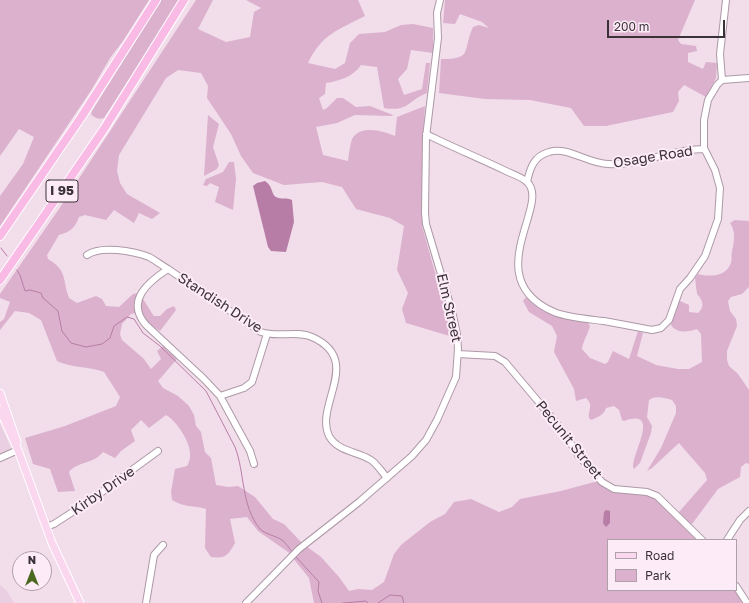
<!DOCTYPE html>
<html>
<head>
<meta charset="utf-8">
<style>
	body { margin:0 }
	#map { position:relative; width:749px; height:603px; overflow:hidden; background:#f2ddeb; font-family:"Golos Text",sans-serif }
	canvas { display:block }
	.legend { position:absolute; left:607px; top:539px; width:130px; height:52px; box-sizing:border-box; background:#fdebf7; border:1px solid #afa1aa; margin:0; padding:5px 7px; list-style:none; font-size:12px; color:#3a3237 }
	.legend li { display:flex; align-items:center; gap:8px; height:20px }
	.legend b { width:20px; border:1px solid #afa1aa }
	.north { position:absolute; left:12px; top:551px; width:40px; height:40px; box-sizing:border-box; background:#fdebf7; border:1px solid #afa1aa; border-radius:50%; rotate:0deg; font-size:11px; font-weight:700; line-height:16px; text-align:center; color:#3a3237 }
	.north::after { content:''; display:block; margin:auto; width:14px; height:18px; background:#4b691e; clip-path:polygon(50% 0,100% 100%,50% 72%,0 100%) }
	.scale { position:absolute; left:607px; top:20px; width:118px; height:18px; box-sizing:border-box; border:2px solid #3a3237; border-top:0; padding-left:5px; font-size:12px; line-height:14px; white-space:nowrap; color:#3a3237; -webkit-text-stroke:3px #fdebf7; paint-order:stroke }
</style>
</head>
<body>
<div id="map">
<canvas width="749" height="603"></canvas>
<ul class="legend">
<li><b style="height:5px;background:#fbd6ef"></b>Road</li>
<li><b style="height:11px;background:#dbb1cd"></b>Park</li>
</ul>
<div class="north">N</div>
<div class="scale">200 m</div>
</div>
<script>
const c = document.querySelector('canvas').getContext('2d');
c.lineJoin = 'round';
function fill(path, color) { c.fillStyle = color; c.fill(path, 'evenodd'); }
function trace(path, color, width, dash) { c.strokeStyle = color; c.lineWidth = width; c.lineCap = dash ? 'butt' : 'round'; c.setLineDash(dash || []); c.stroke(path); }
function write(font, color, halo, rows, align = 'center') {
  c.font = font + ' "Golos Text",sans-serif'; c.lineWidth = 4; c.setLineDash([]); c.textBaseline = 'middle'; c.strokeStyle = halo; c.fillStyle = color; for (const [text, x, y, turn = 0] of rows) {
    c.save(); c.translate(x, y); c.rotate((+turn || 0) * Math.PI / 180); c.textAlign = isNaN(turn) ? turn : align; if (halo) c.strokeText(text, 0, 0); c.fillText(text, 0, 0); c.restore();
  }
}
const built = new Path2D(`
	M0 423 14 455 0 460Z
	M0 585 6 590 14 603H0Z`);
const green = new Path2D(`
	M0 0H149L123 41 110 58 92 89 0 226V196L23 164 34 137 19 129 0 156Z
	M161 0H180L104 118C100 120 94 118 91 114L92 111Z
	M196 0H213L198 29 226 42 250 37 254 12 261 8 246 0H358L365 16C338 30 322 34 308 63L335 69 345 63 350 43 359 34 385 32 401 25 413 24 433 28V53L411 50 407 69 398 79 404 95 422 89 426 63H430L427 93C407 101 409 112 384 108L377 67 361 65C353 77 339 81 326 83L325 94 319 98 323 110 327 108 337 98H343L356 107 370 106 393 115 392 116 355 115 337 123 316 127 323 155 348 161C349 154 350 145 352 139 360 124 384 131 395 136L397 117 425 106 422 150V226L453 337 406 323 402 309 408 293 397 270 404 226 390 218 356 209 342 187 322 182 284 185 253 173 241 156 231 134 207 98 208 86 201 73 178 70 166 78 119 155 117 171 120 183 127 194 160 213 152 219 139 213 134 223 114 210 106 220 85 215 79 217C75 228 70 232 59 235L47 255 48 259C68 271 62 279 69 298L77 303 96 296 102 299 106 306 119 307 133 294 138 293C145 300 148 308 154 316H160L167 309 174 306 176 310 160 331 149 324 142 312 131 314 122 324 120 334 122 340 144 359 151 369 161 359 157 351 163 346 177 359 158 381 163 388 178 396 189 406 194 415 196 426 201 432 205 452 211 458 216 485 228 487 238 486 255 497 273 519 284 524 302 543 321 557 339 577 349 591 358 589 372 590 384 582 394 554 401 545 430 522 445 514 454 502 471 499 499 512 512 507 520 499 561 491 598 481 657 499 698 540H608V590H736L742 603H314L309 578 288 552 258 531 247 517 230 519 235 543C228 555 226 559 211 557L205 548 206 509C192 505 186 508 172 500L171 492 175 469 187 466C188 464 190 460 190 457 192 444 177 421 166 415L149 428 141 420 131 430 135 441 121 451 115 458 103 452C94 464 78 461 69 472L75 491 58 492 50 469 33 464 25 438 65 426 116 406 120 397 104 372C88 366 71 368 57 361L41 320 29 313 15 311 0 330V322L4 319 10 302 0 298V294L59 209Z
	M445 0H695L678 40 681 44 696 46 697 51 688 53V62L703 69 706 62 717 63 716 78 706 97 684 85 678 92 679 101 673 112 606 126H584L571 108 530 100 485 99 439 93 441 59C473 59 462 52 473 27L479 25 489 28 482 22 460 14 455 24 443 23Z
	M208 115 219 124 213 147 219 165 217 169 204 176Z
	M229 162H234L236 179 233 210 215 202 219 187 210 183 207 186 203 185 206 179 223 172Z
	M735 220 749 221V287L742 294 731 297 728 301 730 311 736 319 737 326 727 351V360L729 366 738 374 749 390V464L746 463 741 467 740 477 718 489 692 524 688 523 679 512 707 480 705 473 679 443 652 468 647 471 661 448 676 413V406L672 400C665 398 656 395 649 400L647 417 652 426 651 433 640 463 634 469C628 459 664 407 624 421L622 420 619 410 614 406 606 408C604 415 598 417 591 420L589 418C588 409 594 406 586 398L576 401 574 389 554 352 557 336 552 326 529 312 523 301 526 297 528 298 546 310 588 323 590 326C588 334 583 341 582 349L590 358 605 364 608 362 613 351 629 359 638 331 643 333 637 356 656 365 678 369H689L702 362 701 334 697 329C688 332 677 334 671 325L678 300 689 305V312L698 313C705 307 703 300 697 294L695 278 698 274C709 277 726 277 731 263 732 260 731 255 732 251 734 242 736 231 730 223Z`);
const water = new Path2D(`
	M265 181C273 186 271 194 276 197 281 200 287 197 292 200L294 222 286 252 271 251 268 247 253 186 257 183Z
	M606 510 610 511V523L606 527 603 523 604 512Z`);
const stream = new Path2D(`
	M1 248 7 256
	M17 270 20 275 25 291 30 290 41 293 43 298 58 311 62 331 71 343 86 347 102 344 110 338 114 326 127 317 134 319 143 333 160 346 206 391 235 447C245 473 241 506 260 529 265 534 276 536 282 540 286 543 289 548 292 552
	M296 557 319 582 318 591 322 603
	M343 603 366 601 368 603
	M378 603 390 595 402 596 404 603`);
const minor = new Path2D(`
	M722 80 749 78
	M426 134C452 147 479 158 506 171 512 174 522 177 527 182 552 204 477 278 554 312 569 318 588 319 604 321 620 324 636 327 652 330L661 328 669 320 680 289 690 278 705 256 718 219 720 188 715 170 704 148V120L708 100 717 85 722 80 720 54 726 0
	M527 182C530 168 534 156 549 152 568 146 588 164 608 164 640 166 671 149 704 149
	M87 255C101 245 133 251 149 257 155 260 161 265 168 269
	M458 354 495 356 505 362 563 431 578 455 602 482 614 489 647 492 657 496 702 540
	M220 396 244 388 252 382 267 334
	M0 458 18 450
	M254 464 250 451 220 396 204 379 146 325C125 301 148 282 168 269L261 332C278 338 296 330 312 337 364 360 314 405 329 436 338 452 357 451 371 460 377 464 382 472 387 478
	M46 527 54 524 91 500 158 451
	M727 540 740 520 749 511
	M736 586 747 603
	M146 603 154 555 163 545
	M246 603 299 549 359 502 412 456 426 440 437 420 456 377 458 349 457 334 452 311 426 224 425 213 426 137 438 38 437 13 440 0`);
const major = new Path2D(`
	M0 393 17 442
	M0 410 18 450 52 543 80 603`);
const highway = new Path2D(`
	M0 236 82 116 156 0
	M0 280 104 129 184 0`);
const shields = [
	[62,191,32]
];
const shieldNames = [
	["I 95",62,191]
];
const streetNames = [
	["Osage Road",653,157,-9],
	["Standish Drive",220,303,33],
	["Elm Street",449,308,77],
	["Pecunit Street",569,440,51],
	["Kirby Drive",103,491,-35]
];
fill(built, '#eacfe2');
fill(green, '#dbb1cd');
fill(water, '#b87da6');
trace(stream, '#b87da6', 1);
trace(minor, '#ad99a6', 8);
trace(major, '#fff', 9);
trace(highway, '#fff', 10);
trace(minor, '#fff', 6);
trace(major, '#fbd6ef', 7);
trace(highway, '#f9bbe5', 8);
for (const [x, y, w] of shields) { const box = new Path2D(); box.roundRect(x - w / 2, y - 11, w, 22, 3); c.fillStyle = '#fdebf7'; c.fill(box); trace(box, '#3a3237', 1); }
write('bold 13px', '#3a3237', null, shieldNames);
write('14px', '#3a3237', '#fdebf7', streetNames);
</script>
</body>
</html>
